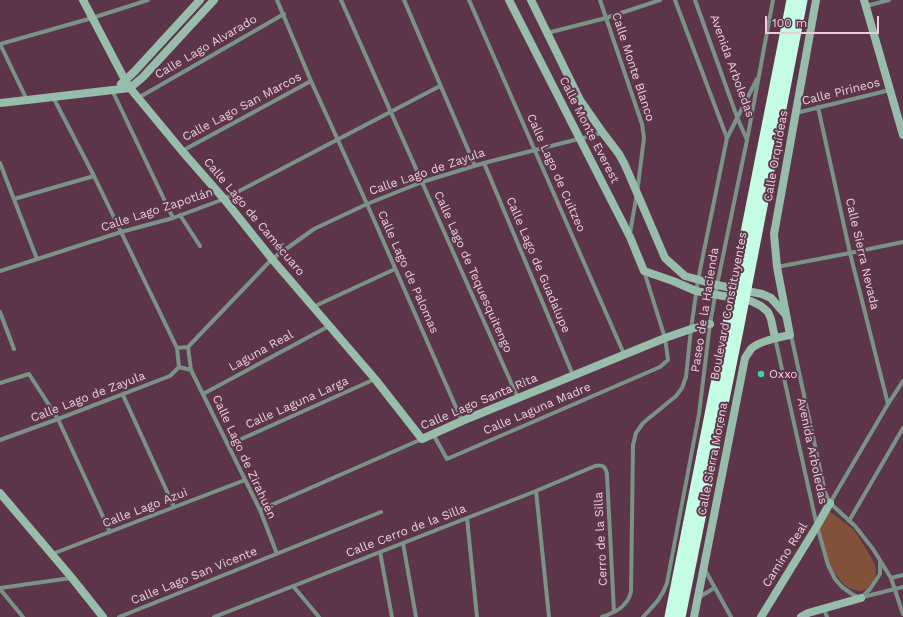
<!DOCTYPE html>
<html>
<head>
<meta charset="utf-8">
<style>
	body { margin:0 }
	#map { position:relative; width:903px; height:617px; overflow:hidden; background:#5d354b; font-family:"Work Sans",sans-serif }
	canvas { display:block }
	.scale { position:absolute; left:765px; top:16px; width:114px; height:18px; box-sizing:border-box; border:2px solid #e9cfdc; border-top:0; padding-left:5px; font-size:12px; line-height:14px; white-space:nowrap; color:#e9cfdc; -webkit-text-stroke:3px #5d354b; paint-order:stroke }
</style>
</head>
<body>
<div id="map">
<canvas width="903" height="617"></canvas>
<div class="scale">100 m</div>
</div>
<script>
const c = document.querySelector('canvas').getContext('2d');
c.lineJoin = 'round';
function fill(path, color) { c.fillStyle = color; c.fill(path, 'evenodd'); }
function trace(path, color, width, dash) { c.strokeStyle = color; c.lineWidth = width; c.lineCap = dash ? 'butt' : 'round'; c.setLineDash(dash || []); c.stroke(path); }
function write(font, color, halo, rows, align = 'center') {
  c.font = font + ' "Work Sans",sans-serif'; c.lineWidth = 4; c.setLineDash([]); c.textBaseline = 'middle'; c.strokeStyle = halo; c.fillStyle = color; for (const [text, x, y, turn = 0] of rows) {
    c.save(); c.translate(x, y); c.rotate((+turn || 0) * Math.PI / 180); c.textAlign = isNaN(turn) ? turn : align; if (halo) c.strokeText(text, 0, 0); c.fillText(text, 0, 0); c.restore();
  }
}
const green = new Path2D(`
	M829 511 854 530 868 552 875 565 876 574 873 582 866 589 860 591 851 589 844 585 829 566 819 530Z`);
const street = new Path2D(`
	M277 0 311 81 367 204 462 421
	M341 0 518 398
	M404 0 475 166
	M469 0 624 354
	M600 0 642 124 644 138 637 193 630 233
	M675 0 727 138
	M695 0 737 117 747 140
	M866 6 889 0
	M547 33 606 18 660 0
	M0 44 92 18 148 0
	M0 44 27 100
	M112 90 173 218
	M53 97 94 176 177 348 179 367
	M138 98 284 14
	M818 107 850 253 888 404
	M796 113 890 90
	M182 151 311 81
	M0 163 37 259
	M484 163 573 375
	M14 199 94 176
	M180 215 200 246
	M777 267 850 253 903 242
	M0 271 121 232 173 218 224 199 440 86
	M313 307 395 269
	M0 312 14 349
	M791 335 825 492 830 503 855 526 873 549 891 578 903 614
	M775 338 817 526 828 565 835 579 842 587 852 594 860 598
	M188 347 272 259 314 229 367 204 422 182 484 163 602 133
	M188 347 191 370 260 510 277 554
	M177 348 188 347
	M179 367 191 370
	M0 383 29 374 58 419 110 532
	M203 394 329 326
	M123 395 174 507
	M433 434 447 459 660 367 668 360 665 338 644 271
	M0 440 58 419 170 376 179 367
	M228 445 375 379
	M536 491 549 617
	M830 503 888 404 903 381
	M260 510 422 439
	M467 518 477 617
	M849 521 903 428
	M403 543 416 617
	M380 552 392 617
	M52 554 245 480
	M705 570 731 617
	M891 578 903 575
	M293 586 319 617
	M0 588 71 578
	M0 589 23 617
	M863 597 903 587
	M698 598 714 588
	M861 598 870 589 880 574V561
	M824 609 827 617
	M119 617 381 512
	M214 617 536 491 595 466C603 464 606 467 607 475L614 612
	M602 617C616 612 627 607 631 592L633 445 636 433 643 423 676 396 682 388 686 377 691 329 698 280 727 138 757 79
	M643 617C654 605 662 598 667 583L699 414 710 324 717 285 747 140 773 0`);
const secondary = new Path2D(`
	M83 0 125 80 130 88 182 151 224 199 272 259 375 379 422 439 462 421 665 338 691 329 710 324
	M509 0 630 237 644 271 673 281 696 291 751 301 761 306 768 312 771 319 775 338
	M531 0 580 100 603 133 619 154 625 165 665 258 685 276 717 285 762 294 771 298 786 315
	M864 0 903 135
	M121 84 134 72 200 0
	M0 103 27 100 130 88 143 77 214 0
	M0 493 72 578 103 617
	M694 617 745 358C747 355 749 352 751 349 758 341 780 337 790 335L777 267 774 234 816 0
	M761 617 817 526 830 503
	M801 617 808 613 861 598`);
const highway = new Path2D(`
	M670 617 792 0
	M680 617 738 330 802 0`);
const markers = [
	[761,374,4,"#3cd4a4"]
];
const streetNames = [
	["Calle Lago Alvarado",206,47,-30],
	["Avenida Arboledas",732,66,70],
	["Calle Monte Blanco",633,67,72],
	["Calle Pirineos",841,92,-14],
	["Calle Lago San Marcos",242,107,-28],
	["Calle Monte Everest",589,130,63],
	["Calle Orquídeas",776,156,-80],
	["Calle Lago de Zayula",427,172,-19],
	["Calle Lago de Cuitzeo",556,173,66],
	["Calle Lago Zapotlán",157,210,-18],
	["Calle Lago de Camécuaro",254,217,50],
	["Calle Sierra Nevada",862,254,77],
	["Calle Lago de Guadalupe",538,265,67],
	["Calle Lago de Palomas",408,272,66],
	["Calle Lago de Tequesquitengo",473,272,66],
	["Boulevard Constituyentes",729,306,-79],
	["Paseo de la Hacienda",705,310,-81],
	["Laguna Real",261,351,-29],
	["Calle Lago de Zayula",88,397,-21],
	["Calle Lago Santa Rita",479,402,-23],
	["Calle Laguna Larga",297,403,-24],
	["Calle Laguna Madre",537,409,-23],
	["Avenida Arboledas",812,451,78],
	["Calle Lago de Zirahuén",244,457,65],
	["Calle Sierra Morena",713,459,-79],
	["Calle Lago Azui",145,508,-21],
	["Calle Cerro de la Silla",406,531,-21],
	["Cerro de la Silla",601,539,-93],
	["Camino Real",785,555,-58],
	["Calle Lago San Vicente",194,576,-22]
];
const poiNames = [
	["Oxxo",769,374]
];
fill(green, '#81513a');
trace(street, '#7b9288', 4);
trace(secondary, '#99bdad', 8);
trace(highway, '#c4fce4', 11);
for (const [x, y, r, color] of markers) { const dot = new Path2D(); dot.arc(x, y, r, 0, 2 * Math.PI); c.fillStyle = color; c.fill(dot); trace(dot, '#5d354b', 1.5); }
write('12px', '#e9cfdc', '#5d354b', streetNames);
write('12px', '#e9cfdc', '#5d354b', poiNames, 'left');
</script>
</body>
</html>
